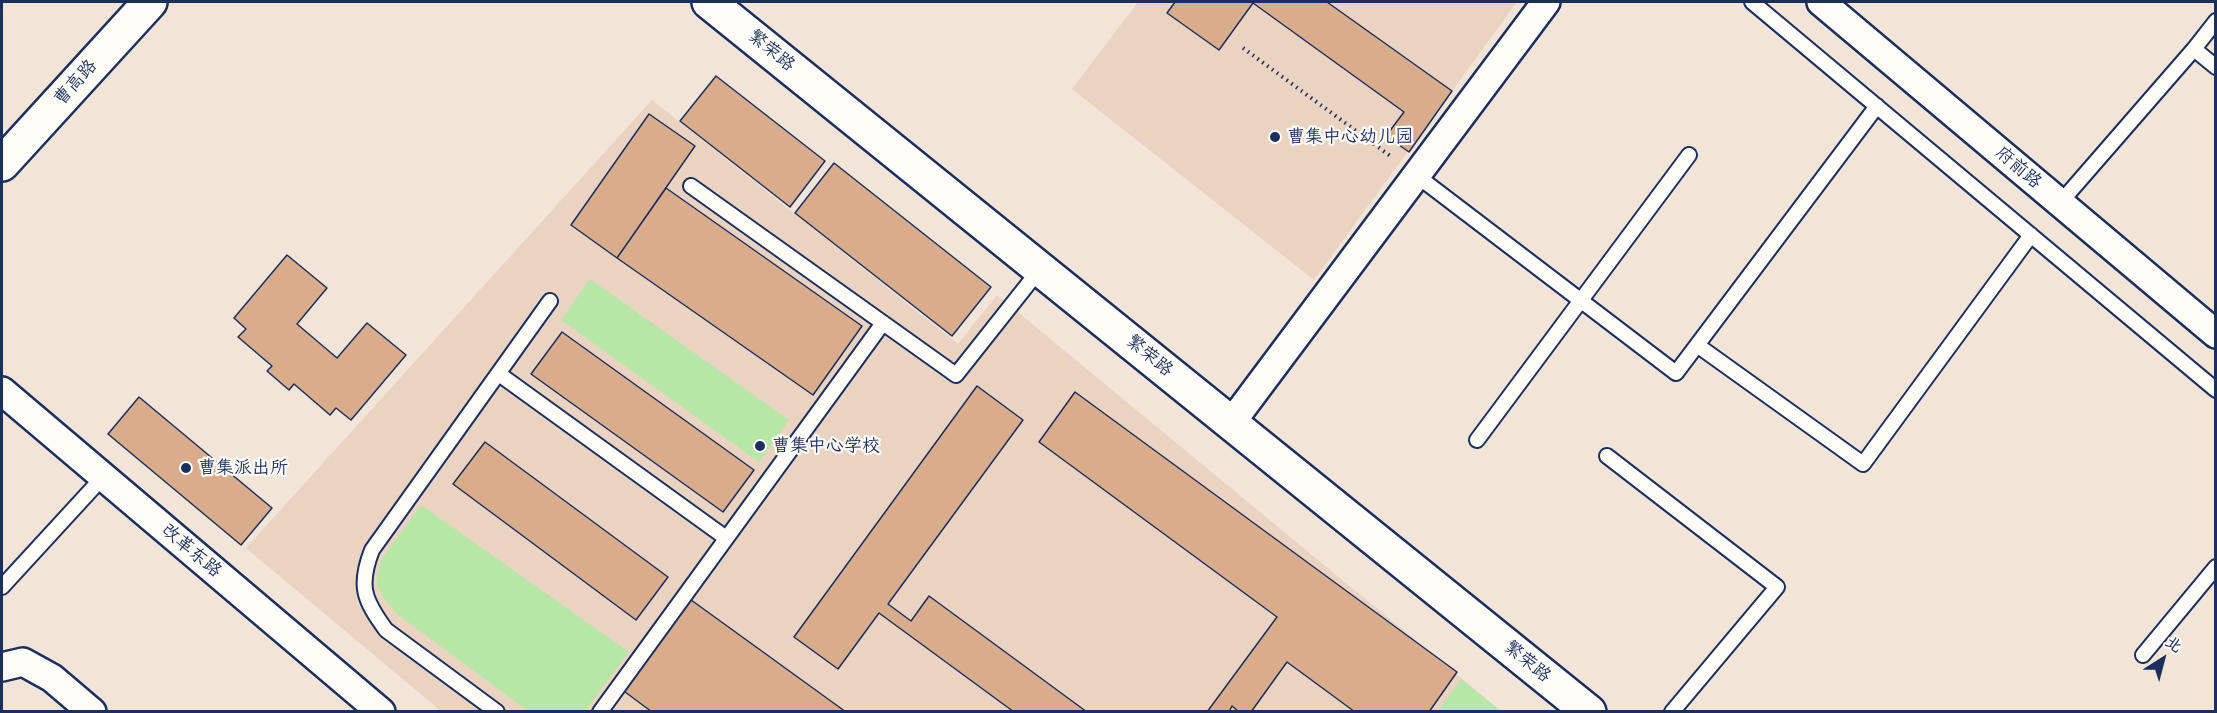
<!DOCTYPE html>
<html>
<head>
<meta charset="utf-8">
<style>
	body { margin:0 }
	#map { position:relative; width:2217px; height:713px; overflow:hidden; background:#f2e4d7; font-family:Pangolin,"LXGW WenKai TC",sans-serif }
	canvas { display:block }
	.frame { position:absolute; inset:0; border:3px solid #1b2f5e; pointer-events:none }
	.north { position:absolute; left:2133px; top:629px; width:60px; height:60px; -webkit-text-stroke:4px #fdfcf7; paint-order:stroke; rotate:36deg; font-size:16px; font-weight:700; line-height:24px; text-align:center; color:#1b2f5e }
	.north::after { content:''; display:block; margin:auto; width:21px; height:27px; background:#1b2f5e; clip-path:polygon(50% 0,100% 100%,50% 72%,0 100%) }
</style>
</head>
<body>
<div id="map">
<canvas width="2217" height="713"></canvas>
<div class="frame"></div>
<div class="north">北</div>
</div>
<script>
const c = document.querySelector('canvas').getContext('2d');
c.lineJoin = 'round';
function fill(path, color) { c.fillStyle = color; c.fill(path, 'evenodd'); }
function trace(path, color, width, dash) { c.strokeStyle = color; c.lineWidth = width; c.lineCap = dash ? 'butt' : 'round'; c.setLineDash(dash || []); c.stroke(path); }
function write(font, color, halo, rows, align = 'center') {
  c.font = font + ' Pangolin,"LXGW WenKai TC",sans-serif'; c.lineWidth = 4.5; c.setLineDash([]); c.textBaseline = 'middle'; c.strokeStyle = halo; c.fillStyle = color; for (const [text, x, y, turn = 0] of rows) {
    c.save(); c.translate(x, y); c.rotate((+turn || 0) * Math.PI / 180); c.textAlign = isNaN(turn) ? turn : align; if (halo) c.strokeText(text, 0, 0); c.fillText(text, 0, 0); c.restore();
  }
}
const built = new Path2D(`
	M1138 2H1517L1314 280 1072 89Z
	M652 100 958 344 997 295 1501 711H441L246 548Z`);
const green = new Path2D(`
	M590 279 789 420 759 462 561 320Z
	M421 505 629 652 585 711H528L397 614 383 597 376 582 381 560Z
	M1461 679 1501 711H1438Z`);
const building = new Path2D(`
	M1175 2H1327L1452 91 1409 152 1386 136 1404 112 1253 3 1219 50 1167 13Z
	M716 76 825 161 790 207 680 121Z
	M649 114 695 146 617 258 571 225Z
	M834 163 991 287 952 336 795 213Z
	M666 188 862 326 813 395 617 258Z
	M287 255 327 288 297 324 337 358 367 323 406 355 351 420 336 408 330 415 294 384 289 390 267 371 272 366 238 337 246 329 234 318Z
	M562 332 754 470 723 512 531 374Z
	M977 386 1023 420 888 604 911 621 929 596 1087 712H1014L879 613 838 669 794 637Z
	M1075 392 1457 672 1429 712H1355L1287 662 1251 712H1239L1232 706 1229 712H1207L1277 617 1039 442Z
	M139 397 272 508 241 545 108 434Z
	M485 442 668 577 636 620 453 484Z
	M687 597 846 712H652L621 689Z`);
const path = new Path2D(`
	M1243 48 1393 158`);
const service = new Path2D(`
	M1752 2 2216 390
	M2194 49 2216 67
	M1416 175 1676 373 1877 106
	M691 186 956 375 1040 269
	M2060 203 2194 49 2216 21
	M1697 345 1863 464 2031 235
	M499 374 726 538
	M1477 440 1689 155
	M1607 456 1777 587 1672 712
	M2 587 103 477
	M2143 655 2216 567
	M497 712 386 630C364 600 358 586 372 550L550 301
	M600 712 883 323`);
const minor = new Path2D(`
	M1821 2 2216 334
	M2 391 381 712
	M1231 423 1546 2
	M2 667 23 662 52 678 92 712`);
const tertiary = new Path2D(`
	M709 2 1589 712
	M2 164 150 2`);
const markers = [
	[1275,137,6,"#1b2f5e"],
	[760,446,6,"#1b2f5e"],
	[186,468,6,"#1b2f5e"]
];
const streetNames = [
	["繁荣路",771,51,39],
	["曹高路",76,83,-48],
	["府前路",2018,168,40],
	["繁荣路",1149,356,39],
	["改革东路",191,551,40],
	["繁荣路",1527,662,39]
];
const poiNames = [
	["曹集中心幼儿园",1287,137],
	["曹集中心学校",772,446],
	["曹集派出所",198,468]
];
fill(built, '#ead3c0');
fill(green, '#b7e7a6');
fill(building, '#d9ac8b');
trace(building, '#1b2f5e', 1.5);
trace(service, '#1b2f5e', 18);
trace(minor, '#1b2f5e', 32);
trace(tertiary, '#1b2f5e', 38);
trace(path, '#1b2f5e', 4, [1.5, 4.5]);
trace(service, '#fdfcf7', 14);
trace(minor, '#fdfcf7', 27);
trace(tertiary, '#fdfcf7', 33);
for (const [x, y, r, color] of markers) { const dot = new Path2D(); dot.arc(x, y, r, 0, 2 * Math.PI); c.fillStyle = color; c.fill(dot); trace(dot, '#fdfcf7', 2); }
write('18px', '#1b2f5e', '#fdfcf7', streetNames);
write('18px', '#1b2f5e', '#fdfcf7', poiNames, 'left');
</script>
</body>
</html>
